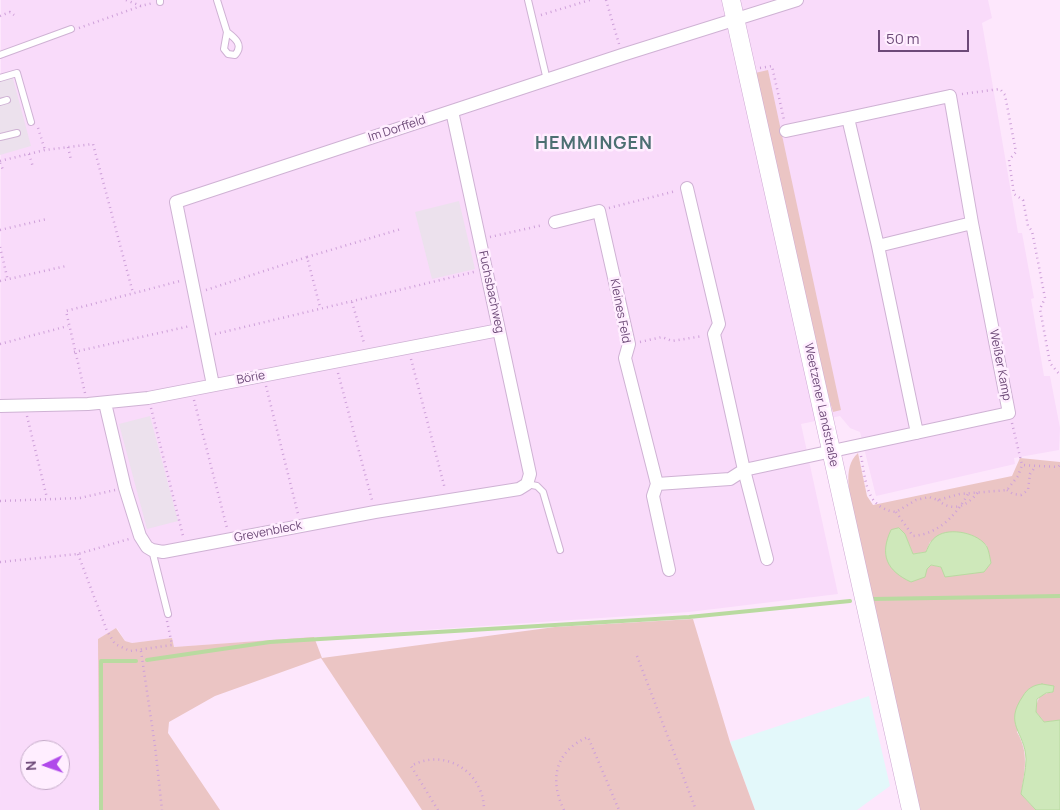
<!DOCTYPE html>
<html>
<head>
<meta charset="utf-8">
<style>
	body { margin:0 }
	#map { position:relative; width:1060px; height:810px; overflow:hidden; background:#fde7fc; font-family:Manrope,sans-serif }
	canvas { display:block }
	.north { position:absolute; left:20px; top:740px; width:50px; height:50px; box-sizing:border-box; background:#fef; border:1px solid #c5acc9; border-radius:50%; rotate:267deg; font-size:14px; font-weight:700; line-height:20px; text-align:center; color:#6d4a78 }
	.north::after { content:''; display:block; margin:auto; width:18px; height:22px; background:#b049ea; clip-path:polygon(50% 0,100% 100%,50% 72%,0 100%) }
	.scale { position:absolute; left:878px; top:30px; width:91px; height:22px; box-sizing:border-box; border:2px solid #6d4a78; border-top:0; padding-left:6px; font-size:15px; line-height:18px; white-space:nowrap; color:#6d4a78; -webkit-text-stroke:4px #fef; paint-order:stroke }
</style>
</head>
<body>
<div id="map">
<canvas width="1060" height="810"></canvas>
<div class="north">N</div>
<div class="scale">50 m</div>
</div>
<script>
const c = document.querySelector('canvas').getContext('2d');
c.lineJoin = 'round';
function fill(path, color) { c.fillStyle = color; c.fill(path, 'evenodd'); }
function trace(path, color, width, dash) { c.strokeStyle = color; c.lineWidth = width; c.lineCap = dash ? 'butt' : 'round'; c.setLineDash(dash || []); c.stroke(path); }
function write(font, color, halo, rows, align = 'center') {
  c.font = font + ' Manrope,sans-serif'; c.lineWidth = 5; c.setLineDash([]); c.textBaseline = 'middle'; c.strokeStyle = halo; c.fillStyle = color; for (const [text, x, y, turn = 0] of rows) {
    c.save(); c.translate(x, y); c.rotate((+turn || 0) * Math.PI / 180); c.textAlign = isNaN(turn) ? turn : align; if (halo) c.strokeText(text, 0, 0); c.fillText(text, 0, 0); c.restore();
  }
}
const residential = new Path2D(`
	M1 0H988L992 18 982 23 1018 233H1022L1034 298 1031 299 1044 376H1050L1060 428 1059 450 1014 458 1015 464 876 496 860 432 850 428 840 416 801 424 838 594 689 612 174 647 172 639 132 643 125 641 117 628 98 639 99 810H0ZM30 750H60V780H30Z`);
const industrial = new Path2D(`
	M12 75 31 146 0 155V78Z
	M459 201 475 269 432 279 415 212Z
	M150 416 178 521 147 529 119 424Z`);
const education = new Path2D(`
	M869 696 890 786 857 810H755L730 742Z`);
const green = new Path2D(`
	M768 70 841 410 833 412 824 381 755 73Z
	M858 453 867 496 873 505 1012 476 1020 458 1060 462V720L1044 722 1036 712C1037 698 1039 694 1053 692L1042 684 1017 732C1029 752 1025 771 1021 794L1036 810H920L854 517C851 497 841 468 858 453ZM891 530 905 534 913 554 926 552 930 542C956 532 964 527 987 546L941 567 931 565 927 569Z
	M693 619 730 742 755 810H422L321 658 215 696 169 722 168 733 220 810H99L98 639 116 628 125 641 132 643 172 638 174 647 314 637 322 658 555 627Z`);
const water = new Path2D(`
	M899 528 905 534 913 554 926 552C929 545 931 540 937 536 950 527 979 533 987 547 989 551 990 558 991 563L984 572 945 577 941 567 931 565 927 569 925 577 911 582C887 571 879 555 891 530Z
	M1042 684 1054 686 1053 692 1046 693 1037 699 1036 712 1044 722 1060 720V810H1036L1021 794C1023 782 1026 770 1026 759 1025 731 1003 725 1023 696 1027 689 1033 685 1042 684Z`);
const stream = new Path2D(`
	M872 599 1060 596
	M147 660 270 642 689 617 850 601
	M101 810V661H136`);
const path = new Path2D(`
	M126 0 141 6 153 3
	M606 0 619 44
	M541 15 590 0
	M0 16 10 12 14 15
	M79 28 141 6
	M760 68 772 66 784 120
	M962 94 1000 89 1005 95 1016 152 1009 160 1014 194 1023 200 1028 226 1032 231 1045 298 1040 309 1050 363 1060 375
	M38 128 45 150
	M68 147 71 160
	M29 154 33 167
	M0 161 45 150 93 144 133 293
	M0 163 4 172
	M609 208 676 191
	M0 230 47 219
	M490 237 543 225
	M0 247 8 281
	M307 257 401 229
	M0 281 66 266
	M206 290 307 257 320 307
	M352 302 364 343
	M215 334 474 272
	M640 342 662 337 672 341 703 336
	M0 344 68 326
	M74 352 190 326
	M411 359 445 489
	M338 373 372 500
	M266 386 298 514
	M85 393 66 311 180 281
	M194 400 227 528
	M151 408 183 536
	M27 416 47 498
	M1012 423 1022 465
	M861 456C866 480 865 508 896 512L916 500 929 497 938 500 960 494 1007 490 1018 476 1022 465 1058 467 1060 465
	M1007 490 1013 494 1021 495 1028 490 1030 474 1035 467
	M938 500C952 513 968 506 978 492
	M0 501 80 498 115 490
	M896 512 913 536C939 534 956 515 968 494
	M78 554 107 631 115 644 130 651 172 645 167 621
	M0 562 78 554 129 539
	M141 651 155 746 162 810
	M637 656 696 810
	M438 810 411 766C445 747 484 772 484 810
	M564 810C549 780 555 751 588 737L619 810`);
const lane = new Path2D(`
	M160 0V2
	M217 0 227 32 224 49 228 54 235 55C244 45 235 38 227 32
	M528 0 547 80
	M0 55 71 29
	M0 78 17 73 31 122
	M0 102 7 100
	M0 137 17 133
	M527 484 537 486 543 492 560 550
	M152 550 168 614`);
const street = new Path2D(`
	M786 131 848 118
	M687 188 719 324 714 334 744 470 767 559
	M555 222 599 211 629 344 625 358 657 484 730 479 744 470 1009 413 972 223 950 96 848 118 878 246 917 433
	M878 246 972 223
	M213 385 176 202 622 55 797 0
	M105 403 125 488 140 536 147 547 152 550 163 552 375 512 519 489 527 484 530 474 452 111
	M0 406 88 404 148 398 499 330
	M657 484 653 496 669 570`);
const secondary = new Path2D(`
	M731 0 911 810`);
const streetNames = [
	["Im Dorffeld",397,129,-18],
	["Fuchsbachweg",491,292,78],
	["Kleines Feld",620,311,79],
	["Weißer Kamp",1000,365,79],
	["Börie",251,378,-11],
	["Weetzener Landstraße",821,405,78],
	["Grevenbleck",268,532,-11]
];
const districtNames = [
	["HEMMINGEN",594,144]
];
fill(residential, '#f9dbfa');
fill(industrial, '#ece1ed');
fill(education, '#e3f8fa');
fill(green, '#ebc5c4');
fill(water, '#cee8ba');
trace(water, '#b9daa0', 1);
trace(stream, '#b9daa0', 4);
trace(lane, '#cfb2d4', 8);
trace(street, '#cfb2d4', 14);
trace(secondary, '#cda9d2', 19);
trace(path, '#cea0d9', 2.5, [1, 4]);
trace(lane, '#fff', 6);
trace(street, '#fff', 12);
trace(secondary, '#fff', 18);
write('12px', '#6d4a78', '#fef', streetNames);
c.letterSpacing = '1px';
write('bold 18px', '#4c6f72', '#fef', districtNames);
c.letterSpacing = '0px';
</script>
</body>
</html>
